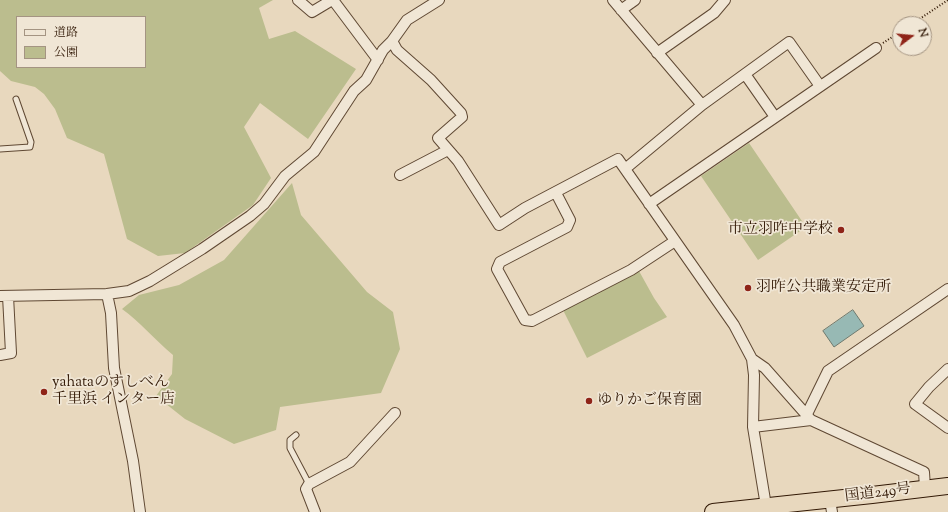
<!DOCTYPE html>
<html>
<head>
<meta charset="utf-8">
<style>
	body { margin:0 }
	#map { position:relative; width:948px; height:512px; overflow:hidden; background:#e8d8be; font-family:"Sorts Mill Goudy","Noto Serif JP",serif }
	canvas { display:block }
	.legend { position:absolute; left:16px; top:16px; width:130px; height:52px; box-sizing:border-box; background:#f0e6d5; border:1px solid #a49482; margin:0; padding:5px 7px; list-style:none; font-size:12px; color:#311805 }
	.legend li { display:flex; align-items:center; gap:8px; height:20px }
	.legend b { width:20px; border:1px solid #a49482 }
	.north { position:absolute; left:892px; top:16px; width:40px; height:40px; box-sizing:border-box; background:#f0e6d5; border:1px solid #a49482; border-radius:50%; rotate:74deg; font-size:11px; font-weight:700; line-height:16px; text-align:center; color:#311805 }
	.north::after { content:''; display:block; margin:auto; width:14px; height:18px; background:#8f2418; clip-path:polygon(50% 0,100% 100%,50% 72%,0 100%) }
</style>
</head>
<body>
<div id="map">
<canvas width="948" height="512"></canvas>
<ul class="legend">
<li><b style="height:5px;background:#f0e6d5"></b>道路</li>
<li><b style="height:11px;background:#bbbd8e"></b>公園</li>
</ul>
<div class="north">N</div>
</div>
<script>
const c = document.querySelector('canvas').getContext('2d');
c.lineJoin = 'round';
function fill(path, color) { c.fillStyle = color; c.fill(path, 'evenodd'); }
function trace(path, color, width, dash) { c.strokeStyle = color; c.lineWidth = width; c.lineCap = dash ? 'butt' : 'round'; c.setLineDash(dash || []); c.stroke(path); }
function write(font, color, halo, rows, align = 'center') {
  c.font = font + ' "Sorts Mill Goudy","Noto Serif JP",serif'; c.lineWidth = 3.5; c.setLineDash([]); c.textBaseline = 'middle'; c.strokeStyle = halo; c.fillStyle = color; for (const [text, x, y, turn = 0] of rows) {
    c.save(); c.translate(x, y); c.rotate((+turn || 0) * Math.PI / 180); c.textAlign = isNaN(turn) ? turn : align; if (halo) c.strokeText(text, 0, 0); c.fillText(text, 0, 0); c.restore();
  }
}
const green = new Path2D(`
	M0 0H273L259 8 269 39 295 31 356 69 308 139 260 103 244 127 271 178 253 205 185 253 158 256 127 239 104 154 67 138 55 109 44 94 35 87 11 81 0 71ZM17 17H145V67H17Z
	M749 143 806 227 758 260 701 176Z
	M292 183 301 215 367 292 393 312 400 349 381 393 280 407 276 430 234 444 185 419 156 396 172 374 173 355C155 340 140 322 122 309L139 295 179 285 224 260Z
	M639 271 654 298 667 317 587 358 563 310Z`);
const water = new Path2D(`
	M853 310 864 326 834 347 823 331Z`);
const path = new Path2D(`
	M912 24 948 0
	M883 43 900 32`);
const service = new Path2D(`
	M0 149 30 147 31 142 16 99
	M296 435 290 440V448L309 484`);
const minor = new Path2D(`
	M298 0 312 12 332 0
	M333 0 378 60
	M613 0 702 105
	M621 10 635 0
	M392 41 397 50 431 80 461 113 462 117 438 138 458 161 499 225 525 208 618 159 734 325 752 359 754 375 753 427 766 506
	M657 53 714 13 725 0
	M745 74 775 117
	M625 169 702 105 789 42 820 86
	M400 175 448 150
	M556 193 570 220 567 227 500 262 497 269 525 320 532 321 631 270 675 241
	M649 204 876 48
	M107 294 111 313 114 368 133 461 140 512
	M0 296 107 294 129 291 150 281 202 249 250 216 264 204 285 176 314 152 354 91 366 80 383 50 392 41 407 20 439 0
	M0 355 11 353 8 296
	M752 359 765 368 811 420 924 472 925 488
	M948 369 929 387 915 404 948 428
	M806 416 828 371 948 289
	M753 427 811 420
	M830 500 832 512
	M315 512 306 489 309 484 350 462 395 413`);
const trunk = new Path2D(`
	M713 512 872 495 948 486`);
const markers = [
	[841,230,4,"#8f2418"],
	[748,288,4,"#8f2418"],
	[44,392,4,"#8f2418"],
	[589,401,4,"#8f2418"]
];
const poiNames = [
	["市立羽咋中学校",833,230,"right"],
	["羽咋公共職業安定所",756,288],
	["yahataのすしべん",52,383],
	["千里浜 インター店",52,400],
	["ゆりかご保育園",597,401]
];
const streetNames = [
	["国道249号",878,494,-7]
];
fill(green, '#bbbd8e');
fill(water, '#97b9b4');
trace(water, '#6e796e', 1);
trace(service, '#5f4833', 7);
trace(minor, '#5f4833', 12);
trace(trunk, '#311805', 18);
trace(path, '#311805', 2, [1, 2]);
trace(service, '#f0e6d5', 5);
trace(minor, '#f0e6d5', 10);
trace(trunk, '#e8d8be', 16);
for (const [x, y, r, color] of markers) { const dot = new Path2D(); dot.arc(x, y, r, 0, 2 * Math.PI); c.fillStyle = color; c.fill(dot); trace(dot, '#f0e6d5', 1.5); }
write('15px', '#311805', '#f0e6d5', poiNames, 'left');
write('15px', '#311805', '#f0e6d5', streetNames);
</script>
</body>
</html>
